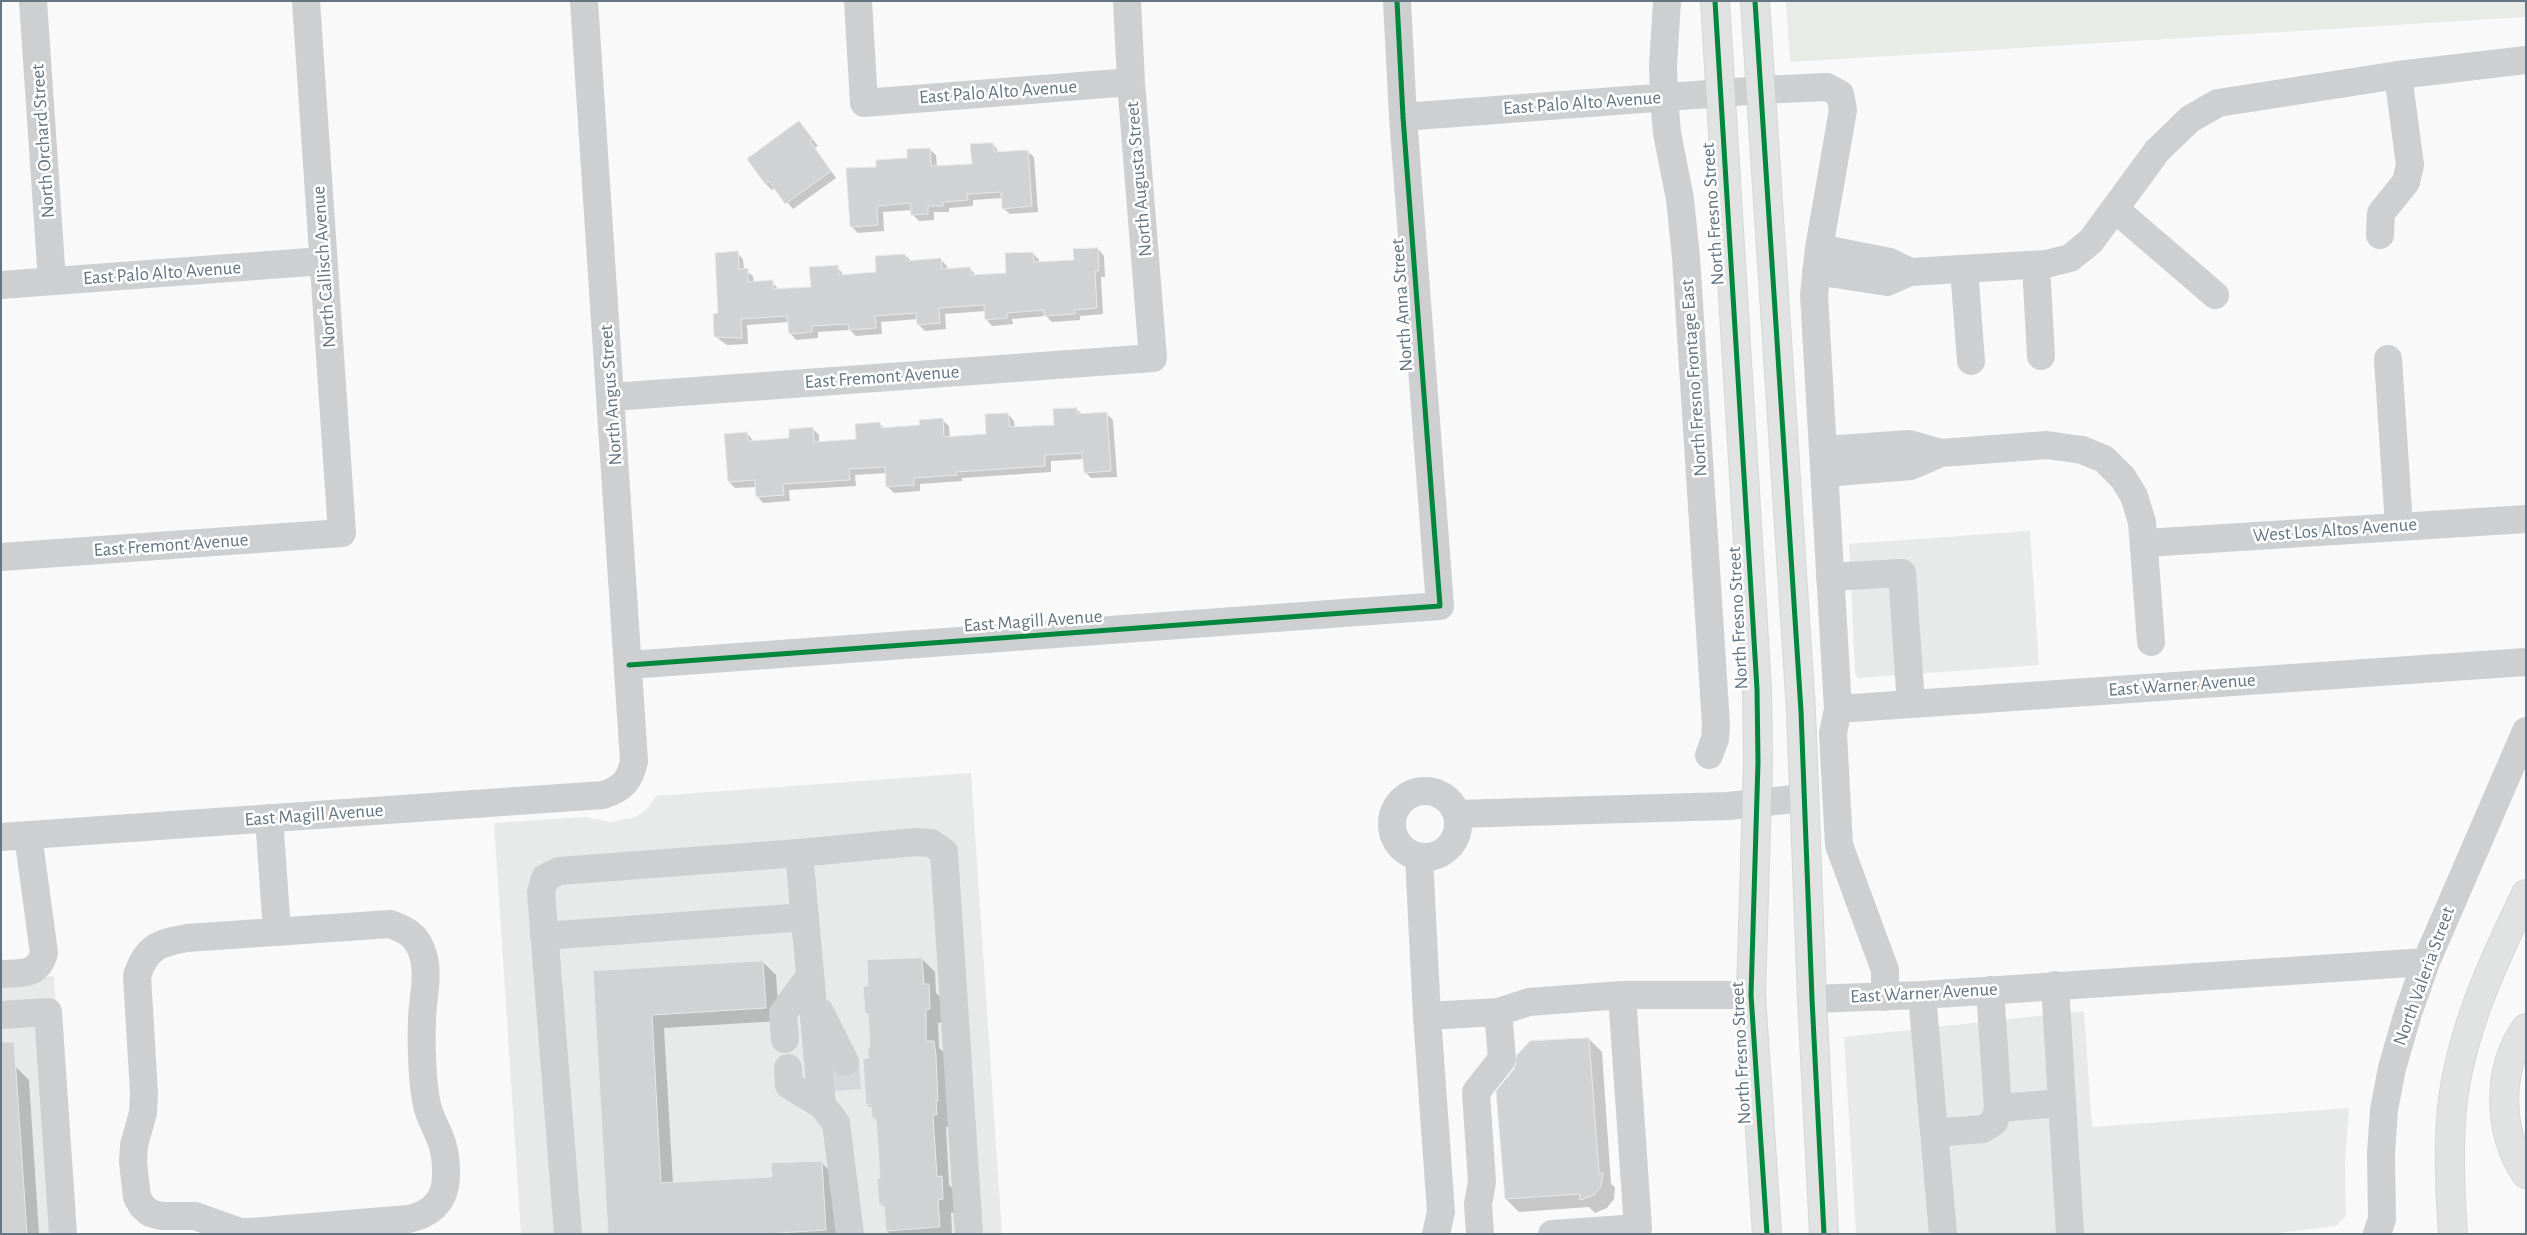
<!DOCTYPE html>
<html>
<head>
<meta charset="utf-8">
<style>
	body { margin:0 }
	#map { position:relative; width:2527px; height:1235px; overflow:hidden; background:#f9f9f9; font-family:"Alegreya Sans",sans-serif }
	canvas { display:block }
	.frame { position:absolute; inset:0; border:2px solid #657683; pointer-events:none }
</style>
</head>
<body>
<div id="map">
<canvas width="2527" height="1235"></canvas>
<div class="frame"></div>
</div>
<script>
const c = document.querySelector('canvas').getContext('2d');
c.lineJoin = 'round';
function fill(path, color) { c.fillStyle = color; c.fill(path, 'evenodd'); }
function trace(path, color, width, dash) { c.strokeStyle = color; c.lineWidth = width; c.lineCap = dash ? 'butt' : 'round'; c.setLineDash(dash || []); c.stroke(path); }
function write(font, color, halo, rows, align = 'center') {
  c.font = font + ' "Alegreya Sans",sans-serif'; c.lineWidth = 5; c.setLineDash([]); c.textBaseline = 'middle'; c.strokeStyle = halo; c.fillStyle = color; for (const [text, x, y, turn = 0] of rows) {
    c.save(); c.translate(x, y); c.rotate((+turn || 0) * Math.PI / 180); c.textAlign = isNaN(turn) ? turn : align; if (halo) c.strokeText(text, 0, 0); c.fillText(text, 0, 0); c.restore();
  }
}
const built = new Path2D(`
	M2030 531 2039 665 1858 678 1855 674 1849 544Z
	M971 773 1002 1234H521L494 823 585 817 611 822 636 817 648 808 656 796Z
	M54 976 71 1234H1V980Z
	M2084 1011 2092 1127 2349 1108 2345 1161 2346 1216 2336 1226 2271 1234H1856L1844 1037Z`);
const green = new Path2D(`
	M1786 1H2526V17L1790 62Z`);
const shadow = new Path2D(`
	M799 123 818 146 815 148 836 178 793 209 775 188 772 190 766 184 748 159Z
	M993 144 999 153 1027 151 1034 157 1038 212 1010 214 1003 208 1002 198 973 200V206L949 208V212H934V220L919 221 912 214V210L883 212 884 231 858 233 851 226 878 168 909 159 929 149 936 155 937 167 973 165Z
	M1098 249 1104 256 1105 277H1101L1103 314 1080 316V320L1052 322 1046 316 1012 319 1013 324 992 326 986 319 985 311 945 314 946 329 925 331 918 324V319L881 322 882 334 856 336 850 330 818 332V338L796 340 790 333 789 322 747 325 748 344 727 345 716 337 719 315 737 253 743 259 744 270 753 276 754 283 772 282 779 290 812 288 837 266 844 276 877 274 905 255 912 262 941 260 947 266V270L970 268 976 276 1008 274 1033 253 1039 260V263L1075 261Z
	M1076 409 1083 415 1107 414 1113 420 1117 477 1091 478 1085 472 1084 459 1051 461V472L962 478V481L920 484V491L894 493 887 486V473L855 475 856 486 789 490 790 501 763 503 757 496 756 487 735 488 729 482 747 433 753 441 791 439 812 428 819 435V443L858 440 880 424 885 429 921 427 942 420 949 426 950 438 988 435 1008 414 1014 421 1015 428 1055 426Z
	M922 959 935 972 936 993 942 998 943 1022 938 1023 939 1048 947 1055 949 1127H946L949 1185 955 1191 956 1212 951 1213 952 1234H890L887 1231 886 1209 880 1203 881 1179 877 1122 873 1117 872 1109 867 1104 872 1047 870 1017 866 1013 870 987Z
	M763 962 776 975 779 1021 664 1028 673 1184 773 1178 821 1162 834 1175 838 1234H610L595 972Z
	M1589 1039 1602 1052 1611 1184 1615 1187 1614 1199 1607 1208 1595 1213 1589 1207 1519 1212 1506 1199Z
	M16 1067 29 1080 39 1234H1Z`);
const building = new Path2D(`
	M799 121 813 139 810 141 831 171 785 204 769 181 765 184 747 159Z
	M993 143 994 152 1028 150 1032 206 1002 209 1001 192 967 194 968 200 943 202V206H928V214L911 215 910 203 877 206 878 225 850 227 846 168 876 167V160L907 158V149L930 148 931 166 972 164 970 144Z
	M1098 248 1099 271H1095L1097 308 1074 310 1075 314 1044 316V310L1007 313V318L985 320 984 305 939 308 940 323 917 325 916 313 875 316 876 328 849 330 848 324 812 326V332L789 334 787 316 741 319 742 338 714 337 713 314 718 313 715 253 738 251 739 269 748 268V282L773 280V289L811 287 809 267 838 265 839 275 876 272 875 256 905 254 906 261 941 258 942 269 970 267 971 275 1006 273 1005 253 1033 252 1034 262 1074 260 1073 249Z
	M1077 408V414L1107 412 1111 471 1084 473 1082 453 1045 455V466L956 472 957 475 914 478V485L886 487 885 467 849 469 850 480 783 484 784 495 756 497 755 480 728 482 724 434 747 432 748 441 789 438V429L813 427 814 442 856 439 855 424 880 422 881 428 920 425 919 420 943 418 944 437 986 434 985 414 1008 413 1010 427 1054 425 1053 409Z
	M922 958 924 984H929L930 1009 926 1010V1041H934L936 1055 938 1101H936L937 1115H933L937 1177 942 1176 943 1199 938 1200 940 1227 886 1231 884 1204H879L877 1179 880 1178 876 1118H872L871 1104 866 1105 863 1059 868 1058V1048L870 1047 868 1013 865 1014 863 986H868L867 960Z
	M763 961 766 1008 652 1015 661 1183 772 1177 771 1163 822 1161 826 1230 763 1234H608L593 971Z
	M1589 1038 1599 1173H1603L1601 1186 1594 1195 1580 1200V1194L1505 1199 1496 1091 1514 1069 1517 1055 1530 1041Z
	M1 1042H14L27 1234H1Z`);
const minorTunnel = new Path2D(`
	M845 1062 848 1104`);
const minor = new Path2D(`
	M33 1 52 281
	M858 1 864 103 1131 82
	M1667 1 1663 66 1664 97 1667 133 1680 199 1686 257 1716 725 1715 739 1709 755
	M1403 117 1761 90 1827 87 1840 94 1843 110 1819 248 1814 295 1838 709 1833 733 1839 845 1885 970V997
	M2115 209 2215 295
	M2380 235 2381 213 2406 182 2410 165 2398 75
	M1819 248 1890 262 1910 272
	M2036 265 2041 356
	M1964 269 1971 361
	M1816 271 1887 282 1910 272 2046 264 2070 258 2091 241 2157 151 2190 119 2218 103 2398 75 2526 60
	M1 285 323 261
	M2388 359 2399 526
	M612 397 1153 358 1131 82 1127 1
	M1824 450 1909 444 1941 453
	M1825 473 1911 466 1941 453 2047 445 2082 450 2104 459 2123 478 2134 496 2142 522 2151 642
	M2145 543 2526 519
	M1 557 342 533 306 1
	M1830 577 1902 573 1911 704
	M629 665 1440 606 1403 117 1397 1
	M1838 709 2526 662
	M1392 824a33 33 0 1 1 66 0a33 33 0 1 1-66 0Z
	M1457 814 1728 806 1804 798
	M269 818 277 931
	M1 837 603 795C622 789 630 781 634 761L584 1
	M799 853 822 1105 836 1123 850 1234
	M1419 857 1427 1016 1441 1212 1436 1234
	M390 924C404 929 415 934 421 949 431 973 422 997 422 1021 421 1045 422 1082 427 1105 430 1120 440 1133 443 1147 446 1157 447 1175 445 1186 441 1206 427 1215 408 1219L251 1232H240L195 1216H161L150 1213 142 1206 137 1197 133 1162 134 1145 143 1113 144 1093 137 976C146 947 159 943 187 938Z
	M544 936 805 917
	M1 974C21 973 38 976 44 953L28 835
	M2055 985 2070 1234
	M1922 995 1943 1234
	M1812 999 1922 995 2426 962
	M820 1012 845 1062
	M1 1015 48 1012 63 1234
	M1427 1016 1498 1012 1529 1002 1622 995H1751
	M785 1039 783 1013 810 976
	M788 1068 789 1085 822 1105
	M1998 1108 2062 1103
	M1934 1133 1983 1129 1994 1122 1998 1108 1990 990
	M568 1234 541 892 545 878 559 871 799 853 915 842 931 843 944 852 969 1234
	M1480 1234 1478 1204 1482 1182 1476 1092 1502 1059 1498 1012
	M1552 1234 1638 1228 1622 995
	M2377 1234 2382 1219 2381 1153 2384 1110 2392 1068 2408 1013 2426 962 2526 731`);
const major = new Path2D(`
	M1715 1 1757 689 1758 762 1751 995 1767 1234
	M1755 1 1801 711 1812 999 1824 1234`);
const highway = new Path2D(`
	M2526 1028C2496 1070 2498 1132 2526 1174
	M2453 1234C2450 1192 2448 1150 2452 1108 2460 1032 2493 962 2526 894`);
const cycleway = new Path2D(`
	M1715 1 1757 689 1758 762 1751 995 1767 1234
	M1755 1 1801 711 1812 999 1824 1234
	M629 665 1440 606 1403 117 1397 1`);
const streetNames = [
	["East Palo Alto Avenue",998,92,-4],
	["East Palo Alto Avenue",1582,103,-4],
	["North Orchard Street",43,141,-94],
	["North Augusta Street",1139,179,-95],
	["North Fresno Street",1713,214,-94],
	["North Callisch Avenue",324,267,-94],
	["East Palo Alto Avenue",162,273,-4],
	["North Anna Street",1402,305,-94],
	["East Fremont Avenue",882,377,-4],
	["North Fresno Frontage East",1694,378,-94],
	["North Angus Street",611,395,-94],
	["West Los Altos Avenue",2335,530,-4],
	["East Fremont Avenue",171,545,-4],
	["North Fresno Street",1738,618,-93],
	["East Magill Avenue",1033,621,-4],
	["East Warner Avenue",2182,685,-4],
	["East Magill Avenue",314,815,-4],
	["North Valeria Street",2424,976,-70],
	["East Warner Avenue",1924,993,-3],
	["North Fresno Street",1741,1053,-93]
];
fill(built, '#e8e9e9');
fill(green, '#e8ebe6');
fill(shadow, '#0003');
fill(building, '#d0d2d3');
trace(building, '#e8e8e8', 1);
trace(minorTunnel, '#d4d8dc', 28, [28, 14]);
trace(major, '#d5d6d7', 30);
trace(highway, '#d5d6d6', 30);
trace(minor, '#cecfd0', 28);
trace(major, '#e1e2e2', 28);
trace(highway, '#e1e2e2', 28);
trace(cycleway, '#00873e', 5);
write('19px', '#657683', '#fff', streetNames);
</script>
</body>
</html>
